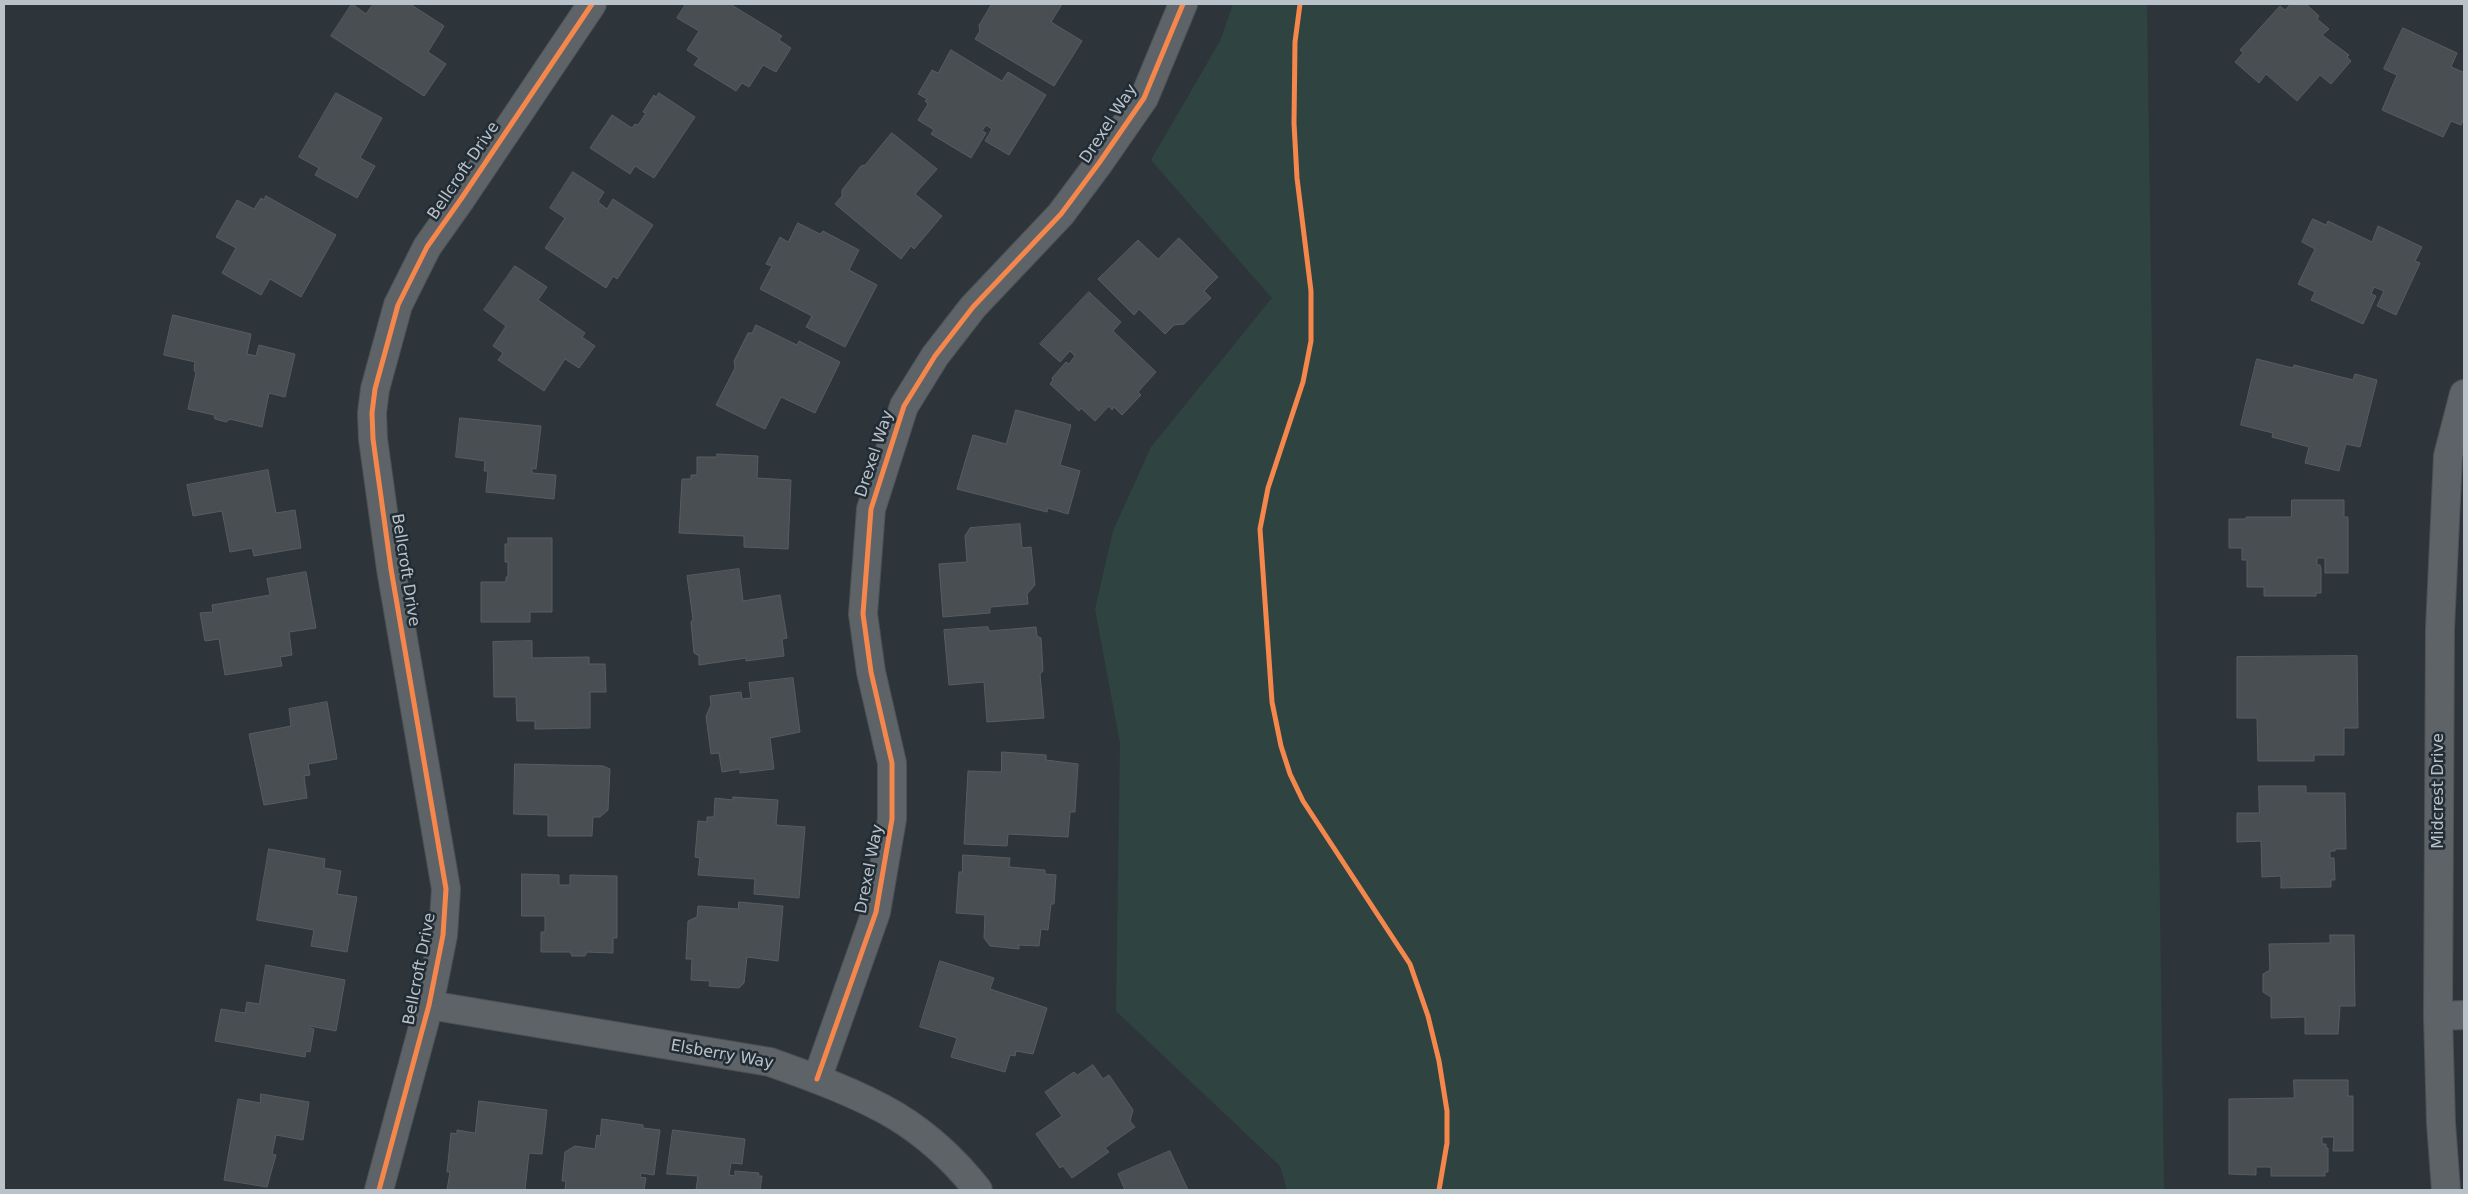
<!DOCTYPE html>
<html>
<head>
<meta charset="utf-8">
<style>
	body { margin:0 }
	#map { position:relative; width:2468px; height:1194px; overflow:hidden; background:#2e353a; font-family:"DejaVu Sans",sans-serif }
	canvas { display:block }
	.frame { position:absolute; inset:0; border:5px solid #bac2c9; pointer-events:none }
</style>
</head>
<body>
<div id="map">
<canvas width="2468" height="1194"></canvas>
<div class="frame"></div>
</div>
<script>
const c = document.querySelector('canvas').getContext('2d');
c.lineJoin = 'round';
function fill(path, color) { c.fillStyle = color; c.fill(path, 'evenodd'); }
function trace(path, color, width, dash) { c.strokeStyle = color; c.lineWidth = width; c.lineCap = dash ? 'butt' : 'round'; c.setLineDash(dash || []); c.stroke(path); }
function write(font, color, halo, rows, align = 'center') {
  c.font = font + ' "DejaVu Sans",sans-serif'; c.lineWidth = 5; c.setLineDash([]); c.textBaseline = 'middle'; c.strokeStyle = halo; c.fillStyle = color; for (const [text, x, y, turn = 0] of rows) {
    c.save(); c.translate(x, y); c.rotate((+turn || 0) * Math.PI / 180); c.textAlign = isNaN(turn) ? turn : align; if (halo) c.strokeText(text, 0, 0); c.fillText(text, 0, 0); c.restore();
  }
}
const green = new Path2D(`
	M1233 4H2147L2164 1190H1287L1280 1166 1116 1011 1120 743 1095 609 1113 531 1151 447 1272 298 1151 160 1220 41Z`);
const building = new Path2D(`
	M352 4 366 14 373 4H410L444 26 428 52 446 64 424 96 331 36Z
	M686 4H730L782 36 779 40 791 48 776 72 763 65 749 87 742 83 736 91 694 65 699 58 687 50 699 31 677 18Z
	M992 4H1062L1051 22 1082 41 1054 86 975 39 980 31 979 26Z
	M2291 4H2306L2319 16 2317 19 2329 29 2322 35 2349 55 2347 57 2351 61 2331 84 2320 75 2297 101 2266 74 2259 83 2235 62 2243 53 2240 50 2280 6 2285 10Z
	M2403 28 2457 53 2451 67 2463 72 2464 70V118L2461 125 2451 121 2443 137 2382 110 2397 75 2384 69Z
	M951 50 1002 81 1008 72 1046 95 1009 155 985 141 992 129 986 125 982 131 986 133 971 158 931 134 934 130 918 120 928 104 925 101 927 99 918 94 932 70 938 73Z
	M336 93 382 118 360 158 375 166 357 198 315 175 319 168 299 157Z
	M659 93 695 117 654 178 635 166 630 174 590 148 612 115 632 128 635 124 638 125 646 113 643 112 654 95 656 97Z
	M892 133 937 169 915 194 942 216 914 249 911 246 901 259 835 204 842 196V190L861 166 865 165Z
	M573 172 604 192 598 202 607 209 613 199 653 225 617 279 613 276 606 288 545 248 565 218 550 208Z
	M266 196 336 235 301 297 270 279 261 295 222 273 236 248 216 237 237 200 254 209 261 198 264 200Z
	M2313 219 2326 225 2328 221 2372 242 2378 226 2422 247 2415 261 2420 263 2396 315 2377 306 2384 291 2374 287 2371 294 2376 296 2363 324 2311 300 2315 292 2298 284 2315 249 2302 242Z
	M798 223 820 234 823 231 859 250 849 270 877 285 845 347 806 327 812 316 760 289 772 266 766 264 780 237 788 242Z
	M1179 238 1218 277 1204 291 1211 298 1184 324 1174 325 1165 334 1139 309 1134 315 1098 279 1138 240 1158 259Z
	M515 266 547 287 538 300 585 333 582 337 595 346 579 368 565 359 544 391 498 360 503 353 493 346 506 326 484 310Z
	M1089 292 1121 322 1113 331 1156 372 1138 392 1141 395 1122 415 1114 407 1112 410 1109 406 1095 421 1081 408 1079 411 1050 384 1053 380 1052 378 1066 362 1069 364 1075 356 1070 351 1060 362 1040 344Z
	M173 315 251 334 247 354 256 356 259 345 295 354 285 397 269 393 262 427 230 419 226 422 215 419 214 415 188 409 196 373 194 370 195 362 164 355Z
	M756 325 797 345 799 341 840 362 815 413 781 397 765 429 716 405 735 368 734 361 748 333H752Z
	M2257 359 2293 368 2294 365 2353 380 2355 374 2377 380 2360 447 2346 444 2339 471 2305 463 2309 447 2272 437 2273 433 2241 425Z
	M1016 410 1071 425 1060 465 1080 471 1068 514 1048 508 1047 512 957 489 973 435 1006 444Z
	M460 418 541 426 536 469 532 468V473L556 475 554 499 486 492 488 471H484L485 461 456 457Z
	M717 454 758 456 757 478 791 480 788 549 744 547V536L679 533 682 479H691V475H697V457H717Z
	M268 470 276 513 295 510 301 548 254 556 252 548 230 552 222 511 193 516 187 485Z
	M2292 500H2344V517H2348V573H2325V558H2317V565H2320L2321 569V593H2316V596H2264V587H2247V560H2242V548H2229V519H2246V517H2291Z
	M1020 524 1022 548 1031 547 1035 585 1027 594 1028 604 990 607V613L943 617 939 564 967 562 965 536 970 528Z
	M508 538H552V612H530V622H481V582H506V577H508V562H505V544H508Z
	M739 569 743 601 780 595 787 638 782 639 784 656 746 661V658L699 665V656L694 653 691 622 693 619 687 576Z
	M306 572 316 628 289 632 292 655 280 657 282 666 225 675 219 639 205 641 200 613 213 612 212 605 270 595 267 579Z
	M988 627 989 631 1036 627 1037 636 1041 638 1043 671 1040 674 1044 718 987 722 984 682 949 685 944 630Z
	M532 641V658L589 657V664H605L606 692H590V728L535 729V721H517L516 697H494L493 642Z
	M2357 656 2358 728H2344V755H2314V761H2258L2257 718H2237V657Z
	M793 678 800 732 770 738 774 769 740 773V769L722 772 719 753 711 754 706 716 711 705 710 696 741 692 742 699 751 698 749 683Z
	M327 702 337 759 308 764 310 775 304 776 307 798 264 805 249 734 291 726 289 709Z
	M1002 752 1046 755V760L1078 764 1075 812H1070L1068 837 1008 834 1007 846 964 844 968 771 1001 772Z
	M515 764 603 766 610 769 608 810 600 817H593L592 836H548V815L514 814Z
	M2259 786H2306V793H2345L2346 849H2335V851H2330V858H2334L2335 880H2331V887L2281 888V876L2262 877 2261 841 2237 842V813H2259Z
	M733 797 778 800 776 825 805 827 799 898 754 894 755 879 698 875 700 858 695 857 698 821 707 822V817H714L715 798 733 800Z
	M269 849 325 859 324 868 341 871 337 894 357 897 347 952 311 946 314 930 257 920Z
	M963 855 1010 858 1009 867 1045 870V874L1056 875 1054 904H1051L1048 930 1041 929 1039 946 1019 945V949L990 946 984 938 985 915 956 913 959 872H962Z
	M522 874 559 875V885H570V875L617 876V938H613V953L587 952 585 956H572L570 952H541V932H545V916H522Z
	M739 902 783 906 778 961 747 957 744 983 739 988 709 986 710 981 691 980 692 959H686L688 921 697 917 698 906 738 909Z
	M2330 935H2354L2355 1006H2340L2338 1034H2305V1017L2271 1018V997L2263 992V974L2270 970 2269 944 2330 943Z
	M940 961 994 978 990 989 1047 1008 1033 1054 1016 1051 1015 1056 1010 1055 1005 1072 951 1057 957 1038 920 1027Z
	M266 965 345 980 336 1031 310 1026V1028L314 1029 310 1052 306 1051 305 1057 215 1041 221 1009 245 1013 247 1002 259 1004Z
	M1093 1065 1103 1079 1109 1075 1133 1110 1130 1121 1135 1127 1105 1148 1109 1152 1072 1178 1063 1166 1060 1168 1036 1134 1062 1116 1045 1092 1074 1072 1077 1075Z
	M2294 1080H2348V1096H2353V1151H2333L2334 1137H2322V1144H2326V1148H2328V1172H2325V1176H2271V1167H2256V1175L2229 1174V1099L2294 1098Z
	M261 1094 309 1102 303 1140 276 1135 272 1154 276 1155 267 1187 224 1180 238 1099 260 1103Z
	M479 1101 547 1110 542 1154 529 1153 525 1190H447L450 1172H447L451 1133 457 1134V1130L475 1133Z
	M602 1119 643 1125V1128L660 1130 654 1175 641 1173 640 1177 646 1178 644 1190H565L566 1181H562L565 1152 575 1146 595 1149 597 1135 600 1136Z
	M673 1130 745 1139 742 1164 731 1163 729 1175 735 1176V1171L759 1173 758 1176H762L760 1190H696L698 1176 667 1174Z
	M1170 1151 1188 1190H1125L1118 1174Z`);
const street = new Path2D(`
	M429 1005 770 1062C812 1077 857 1093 896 1116 927 1135 956 1162 978 1190
	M2438 1016 2464 1015
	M817 1079 876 912 892 819V763L871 672 863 614 871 509 904 406 935 356 973 307 1061 214 1099 163 1144 98 1183 4
	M379 1190 429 1005 443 935 446 889 391 569 373 439 372 413 375 389 398 305 427 247 461 199 592 4
	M2446 1190 2441 1123 2438 1016 2440 629 2448 456 2464 394`);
const cycleway = new Path2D(`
	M1300 4 1295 42 1294 123 1297 178 1311 291V341L1303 382 1268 488 1260 529 1272 702 1281 746 1290 774 1303 801 1410 964 1428 1016 1439 1061 1447 1111V1143L1439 1190
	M817 1079 876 912 892 819V763L871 672 863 614 871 509 904 406 935 356 973 307 1061 214 1099 163 1144 98 1183 4
	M379 1190 429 1005 443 935 446 889 391 569 373 439 372 413 375 389 398 305 427 247 461 199 592 4`);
const streetNames = [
	["Drexel Way",1109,124,-57],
	["Bellcroft Drive",464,171,-56],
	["Drexel Way",875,454,-72],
	["Bellcroft Drive",405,570,81],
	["Midcrest Drive",2439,791,-90],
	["Drexel Way",870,869,-79],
	["Bellcroft Drive",420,969,-79],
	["Elsberry Way",722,1055,10]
];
fill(green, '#2f4341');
fill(building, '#494e53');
trace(building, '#575c61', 1);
trace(street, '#4c5154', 30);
trace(street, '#5e6368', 28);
trace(cycleway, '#f5874c', 5);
write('16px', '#bac2c9', '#222c34', streetNames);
</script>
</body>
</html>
